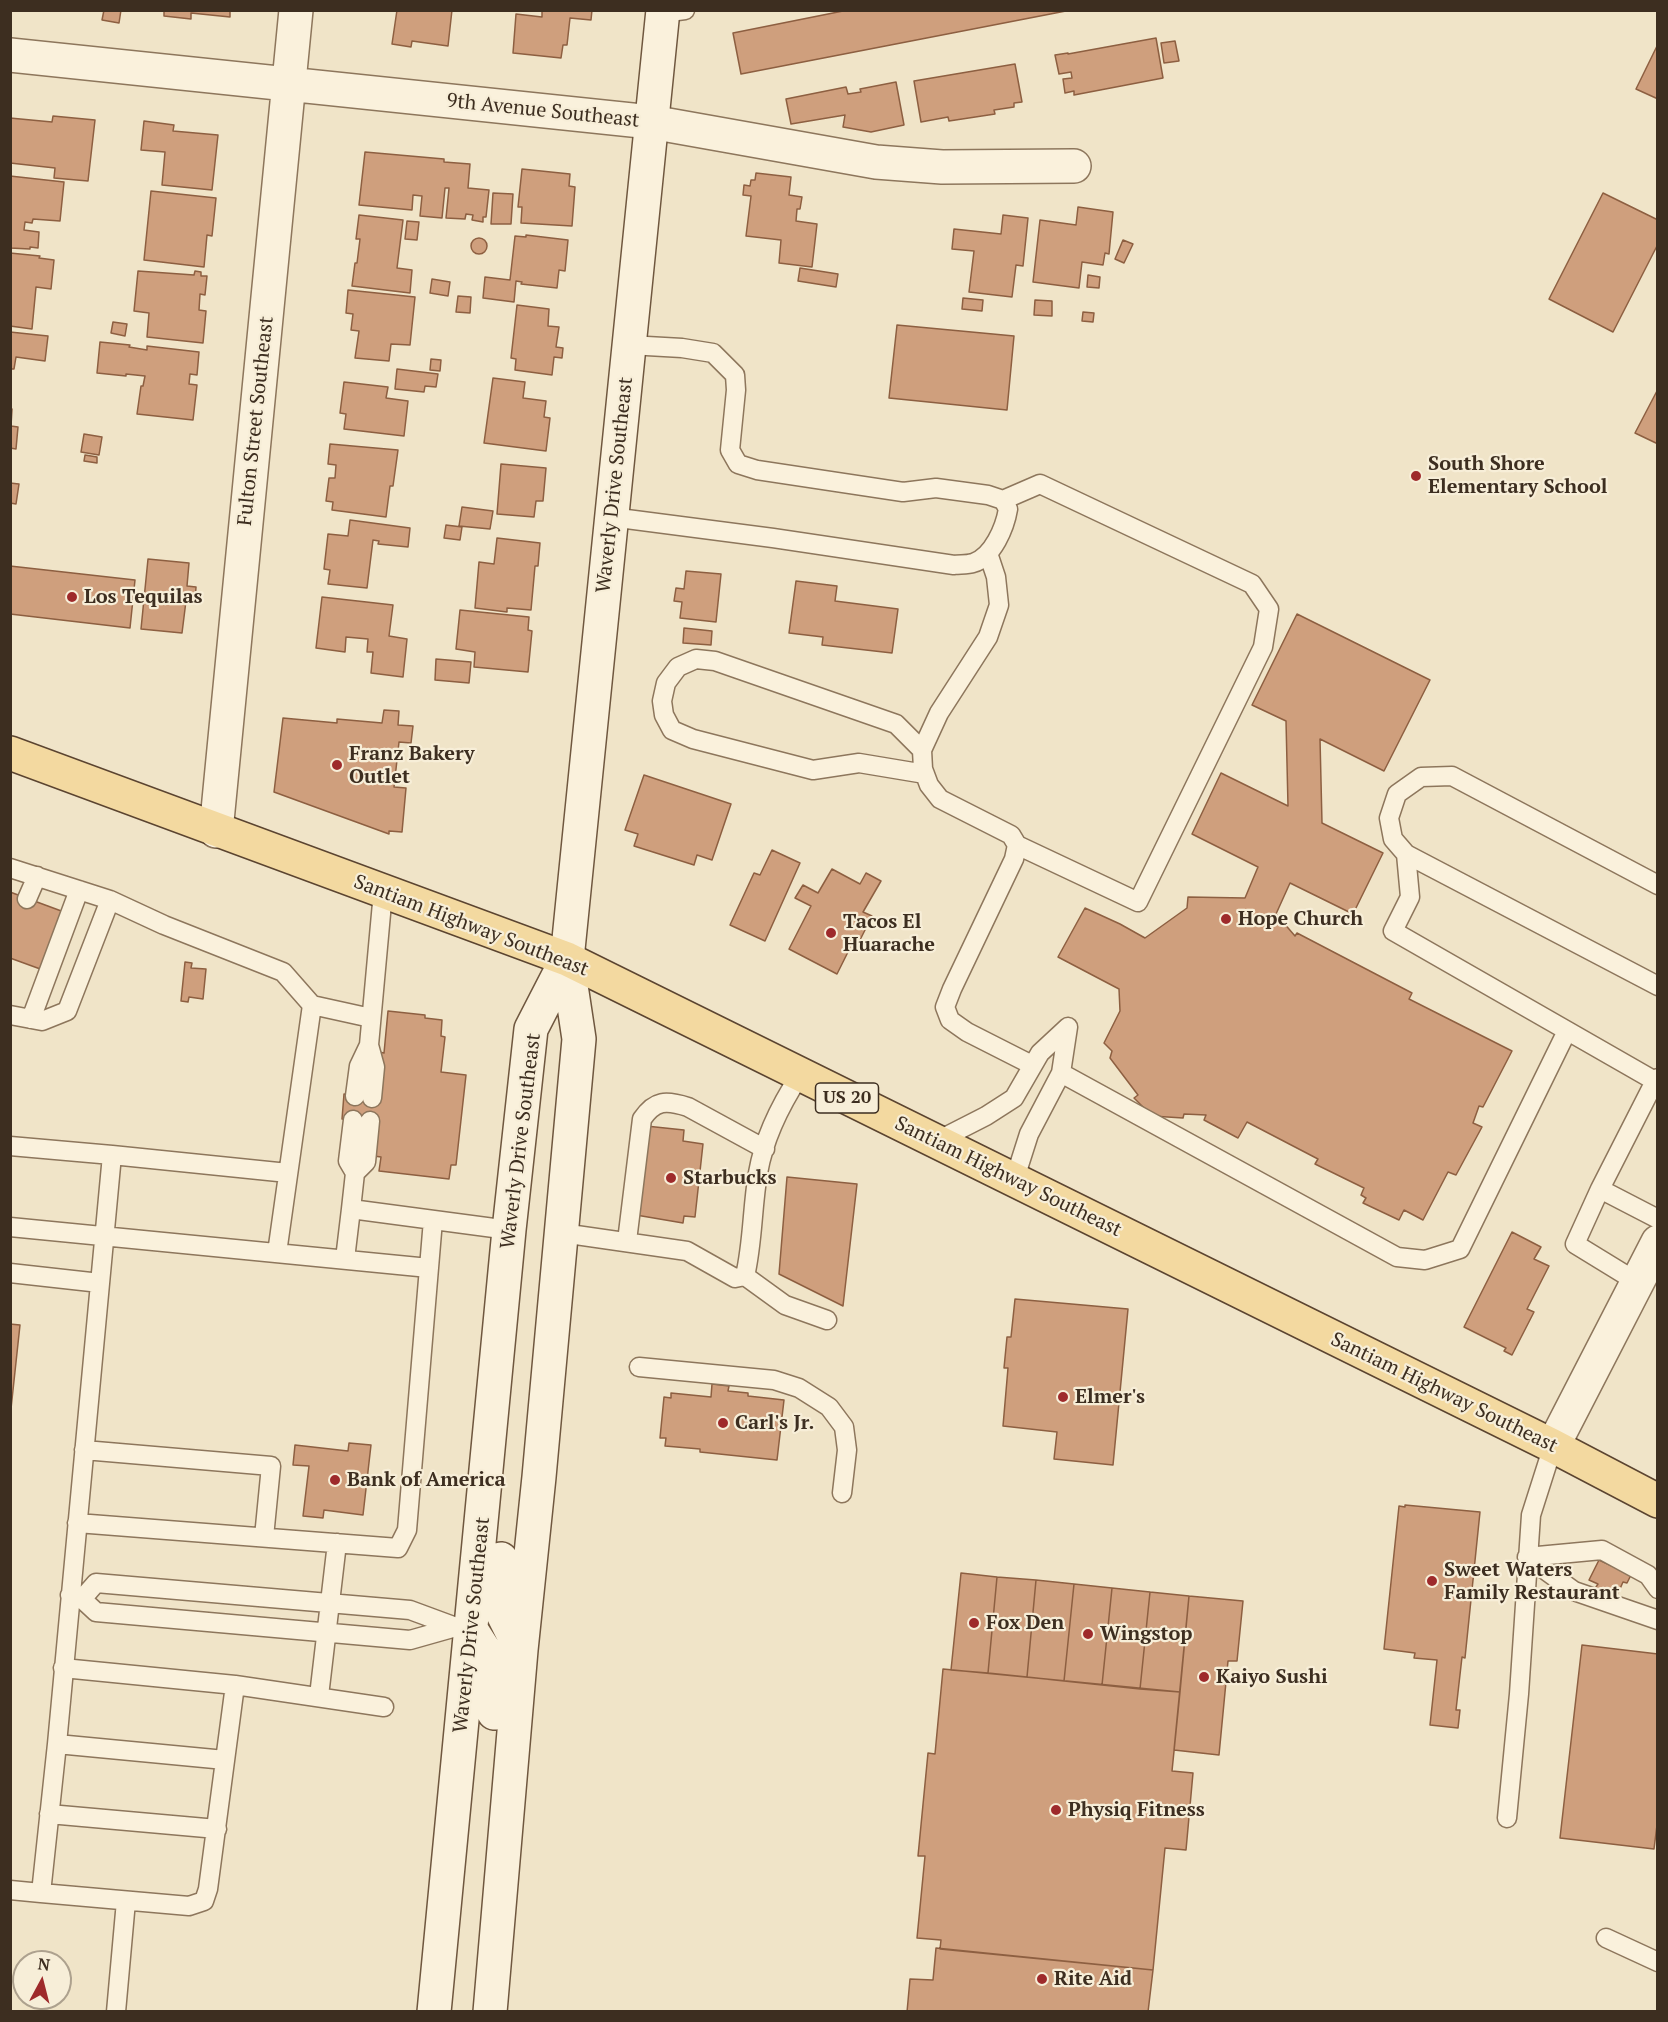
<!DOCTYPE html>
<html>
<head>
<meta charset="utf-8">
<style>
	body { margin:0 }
	#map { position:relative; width:1668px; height:2022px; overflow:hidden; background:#f0e4c8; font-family:"PT Serif",serif }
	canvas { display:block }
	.frame { position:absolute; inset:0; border:12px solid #3d2e20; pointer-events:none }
	.north { position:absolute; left:12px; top:1950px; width:60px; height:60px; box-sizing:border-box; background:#f7eed8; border:2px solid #ada18e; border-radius:50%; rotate:7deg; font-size:16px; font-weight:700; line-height:24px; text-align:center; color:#3d2e20 }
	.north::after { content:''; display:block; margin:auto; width:21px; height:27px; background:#9e2a2b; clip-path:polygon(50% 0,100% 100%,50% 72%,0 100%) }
</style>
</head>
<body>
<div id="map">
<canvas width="1668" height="2022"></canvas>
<div class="frame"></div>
<div class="north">N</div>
</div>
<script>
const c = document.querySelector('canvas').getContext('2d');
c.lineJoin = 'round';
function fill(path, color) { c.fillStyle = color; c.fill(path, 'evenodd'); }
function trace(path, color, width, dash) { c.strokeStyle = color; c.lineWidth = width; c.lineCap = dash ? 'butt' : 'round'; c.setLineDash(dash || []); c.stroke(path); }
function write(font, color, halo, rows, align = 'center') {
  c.font = font + ' "PT Serif",serif'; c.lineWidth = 4.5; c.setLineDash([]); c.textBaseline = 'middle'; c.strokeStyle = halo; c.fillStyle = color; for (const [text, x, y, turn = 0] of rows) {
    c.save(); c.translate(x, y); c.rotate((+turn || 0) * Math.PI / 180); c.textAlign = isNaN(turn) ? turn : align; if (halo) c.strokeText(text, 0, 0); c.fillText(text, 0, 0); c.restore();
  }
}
const building = new Path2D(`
	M104 10H121L119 23 102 20Z
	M164 10H230V17L191 13V19L164 16Z
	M397 10H452L448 46 412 41 411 47 392 44Z
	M542 10H592L591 20 570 18 567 45H563L561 58 513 53 516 14 542 17Z
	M848 10H1071L741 74 733 33Z
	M1156 38 1163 78 1074 95V91L1065 93 1063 79 1072 78 1071 72 1059 74 1055 55 1068 53V54Z
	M1175 41 1179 61 1164 63 1161 43Z
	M1658 44V99L1636 89Z
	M1015 64 1022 102 1014 103V107L994 110 995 114 949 121 948 117 921 122 914 81Z
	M896 82 904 125 871 132 843 127 845 115 791 124 786 99 846 87 848 94 861 92 860 89Z
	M53 116 95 120 88 181 54 178 55 168 10 163V118L52 122Z
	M144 121 174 125 173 131 218 135 212 190 162 185 165 152 141 150Z
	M365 152 444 159V162L470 164 468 188 489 190 486 217H483V222L472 220 473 215 466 214 465 219 446 218 449 188H445L442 218 420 216 422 196 413 195 412 210 359 205Z
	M522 169 570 174 569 186 575 187 572 226 521 223 522 207H518Z
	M756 173 791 177 789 195 802 197 800 209H797L796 221 817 224 812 267 779 263 781 240 746 236 751 196 743 195 744 185 750 186 751 180H755Z
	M10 176 64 182 60 221 33 219 32 223 25 222 24 230 39 232 38 248 30 247V249L10 248Z
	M151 191 216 198 212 236 207 235 204 267 144 260Z
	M493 193 513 194 511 224H491Z
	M1603 193 1658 220V244L1613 332 1549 299Z
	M1078 207 1113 212 1109 254 1105 253 1103 265 1082 262 1079 288 1033 282 1040 220 1076 225Z
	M359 215 403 220 397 268 412 270 410 293 352 286 355 263H357L360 239H356Z
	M1003 215 1028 218 1023 266 1016 265 1012 297 969 292 974 251 952 249 954 229 1001 234Z
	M407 221 419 222 417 240 405 239Z
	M526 235 568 240 565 271 559 270 557 288 521 284 522 282 516 281 514 302 483 298 485 277 510 280 515 236 526 237Z
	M471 246a8 8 0 1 1 16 0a8 8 0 1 1-16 0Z
	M1123 240 1133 244 1124 263 1115 259Z
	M10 253 40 256 39 258 54 260 51 289 36 287 32 329 10 326Z
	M800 268 838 274 836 287 798 281Z
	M138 271 194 275 195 271 201 272V276H207L205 295 200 294 199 310 206 311 203 343 147 337 149 313 134 311Z
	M1088 275 1100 277 1099 288 1087 287Z
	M432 279 450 282 448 296 430 293Z
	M348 290 415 297 410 345 391 344 389 361 355 358 359 331 351 330 353 314 346 313Z
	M458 296 471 297 470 313 456 312Z
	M963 298 983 300 982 311 962 309Z
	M1035 300 1052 301V316L1034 315Z
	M517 305 549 309 548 326 559 327 556 347 563 348 562 358 554 357 552 375 515 370 516 359 511 358Z
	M1083 312 1094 313 1093 322 1082 321Z
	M113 322 127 324 125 336 111 333Z
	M897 325 1014 336 1007 410 889 398Z
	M10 332 48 336 45 361 16 357 14 369H10Z
	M100 342 130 345 129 347 147 350V346L199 352 197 375 190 374 189 384 197 385 193 420 137 414 141 386H143L145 376 126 374V376L97 373Z
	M431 359 441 360 440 371 430 370Z
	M397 369 438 374 436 387 425 386 424 392 395 389Z
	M493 378 525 382 523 398 546 401 544 417 550 418 546 451 484 443Z
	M344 382 388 387 386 398 408 401 404 436 344 429 346 414 340 413Z
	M1658 389V444L1635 433Z
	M10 409H12L11 426 18 427 16 449 10 448Z
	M84 434 102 437 99 455 81 452Z
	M330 444 398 450 393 486H390L386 517 332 510 333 502 326 501 329 478H335L336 465 328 464Z
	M85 455 97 457V463L84 461Z
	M501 464 546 468 543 501H536L534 517 497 514Z
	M10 483 19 484 16 504 10 503Z
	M462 507 493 511 490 529 459 526Z
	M350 520 410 528 408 547 378 544 379 541 373 540 367 588 328 584 330 570 324 569 328 534 348 536Z
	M446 525 462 527 460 540 444 538Z
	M497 538 540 543 538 566H535L531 610 507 608V612L475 608 479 562 494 564Z
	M148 559 189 563 187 586 196 587 195 602 186 601 182 633 141 629Z
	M10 566 135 580 130 628 10 614Z
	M686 571 721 574 716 622 680 618 682 602 674 601 676 588 684 589Z
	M796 581 837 586 835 601 898 609 892 653 822 645 823 637 789 633Z
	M322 597 393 605 389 636 407 639 403 677 371 673 373 652H367L368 639 346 637 345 652 316 648Z
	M460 610 529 617 528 630 532 631 528 672 474 667 475 652 456 649Z
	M1297 614 1430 680 1384 771 1320 739 1322 823 1383 853 1353 914 1290 883 1276 914 1295 936 1297 933 1412 993 1409 999 1512 1051 1483 1107 1479 1106 1473 1123 1482 1127 1456 1175 1448 1172 1423 1220 1404 1210 1399 1220 1363 1203 1366 1198 1361 1195 1364 1188 1315 1164 1318 1159 1247 1122 1238 1138 1204 1120 1206 1115 1184 1114 1183 1118 1152 1116 1134 1098 1138 1095 1110 1058 1112 1051 1104 1043 1120 1011 1119 989 1058 957 1085 908 1120 924 1145 938 1187 908 1188 897 1245 898 1258 867 1192 834 1221 773 1288 806 1286 721 1252 705Z
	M684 628 712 631 711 645 683 643Z
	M436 659 471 662 469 683 435 680Z
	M384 710 399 711 398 725 413 726 411 743 399 742 394 787 406 788 402 832 389 831V834L274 792 283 718 337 723V719L382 723Z
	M644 775 731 804 712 860 697 855 694 865 634 846 638 834 625 830Z
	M772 850 800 863 765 941 730 925 754 873 760 875Z
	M832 869 860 884 866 873 881 881 863 912 872 916 854 952 849 950 837 974 789 949 811 906 795 898 803 885 818 893Z
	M10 892 64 912 43 970 10 958Z
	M185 962 192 963 191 968 206 969 203 999 189 997 188 1002 181 1001Z
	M388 1011 425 1015V1018L442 1020 441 1036 445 1037 441 1072 466 1075 456 1165H451L449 1179 379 1171 381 1157 374 1156 378 1122 342 1119 344 1094 379 1098V1052L384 1053Z
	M646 1126 684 1130 683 1141 703 1144 695 1217 684 1216 683 1223 636 1215Z
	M787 1177 857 1184 843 1306 779 1274Z
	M1512 1232 1541 1247 1534 1259 1549 1266 1527 1309 1534 1312 1512 1355 1504 1351 1506 1348 1464 1327Z
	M1015 1299 1128 1309 1113 1465 1054 1459 1057 1432 1003 1426 1008 1368H1004L1007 1337H1011Z
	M10 1324 20 1325 10 1418Z
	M712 1384 729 1386 728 1391 748 1393V1396L784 1400 777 1460 700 1452V1449L665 1446 666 1438H660L664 1397 671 1398V1393L711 1397Z
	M349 1443 371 1445 363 1515 324 1510 323 1518 303 1516 309 1466 293 1465 295 1445 348 1451Z
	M1405 1505 1480 1512 1465 1658 1462 1657 1456 1710H1460L1458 1728 1430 1725 1437 1660 1414 1658 1415 1653 1384 1649 1399 1506 1405 1507Z
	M1599 1560 1612 1566 1613 1562 1634 1569 1627 1583 1623 1582 1615 1600 1594 1590 1598 1584 1589 1580Z
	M961 1573 997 1577 988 1673 951 1670Z
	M997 1577 1036 1580 1027 1677 988 1673Z
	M1036 1580 1074 1584 1064 1681 1027 1677Z
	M1074 1584 1112 1588 1102 1685 1064 1681Z
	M1112 1588 1150 1592 1140 1689 1102 1685Z
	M1150 1592 1189 1596 1180 1692 1140 1689Z
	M1189 1596 1243 1601 1237 1661H1228L1219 1755 1174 1750Z
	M1582 1645 1658 1654V1817L1654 1849 1560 1838Z
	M943 1669 1180 1692 1172 1771 1193 1773 1186 1850 1165 1848 1153 1970 940 1949 941 1940 917 1938 925 1856H918L928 1753 935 1754Z
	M936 1948 1153 1970 1148 2012H907L910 1979 933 1980Z`);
const service = new Path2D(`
	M662 13 685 10
	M1003 500 1040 484 1252 584 1269 609 1263 647 1138 902 1017 845
	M611 517 773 538 954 565C959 564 967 565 973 563 993 557 1005 527 1008 509L1003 500 988 495 936 488 903 492 757 470 738 464 730 450 736 390 735 375 713 353 682 348 629 345
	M988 553 996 577 999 605 988 637 939 713 922 750 923 769 929 785 940 799 1011 835 1017 845 1014 859 952 989 945 1007 950 1020 967 1032 1032 1065
	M922 750 896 724 715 661 696 659 678 667 666 683 662 701 664 715 672 730 693 739 813 770 859 763 925 774
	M1406 854 1410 897 1393 931 1655 1081 1658 1078
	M10 868 110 900
	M1658 885 1452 776 1421 777 1397 794 1389 818 1393 839 1406 854 1658 986
	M27 899 37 876
	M10 1015 42 1021 67 1011 110 900 164 925 283 972 312 1005 371 1018
	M31 1019 79 890
	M369 1045 375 1067 372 1098
	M1061 1073 1397 1257 1425 1260 1460 1249 1567 1031
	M1655 1081 1600 1189 1658 1219
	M355 1096 359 1066 369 1045 383 892
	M935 1142 986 1116 1014 1098 1040 1053 1068 1027 1061 1073 1029 1134 1014 1181
	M10 1146 112 1155
	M355 1173 366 1162 370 1121
	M1600 1189 1575 1244 1637 1282
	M351 1209 355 1173 348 1161 353 1120
	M10 1227 429 1268
	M562 1233 687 1251 735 1278 745 1276C753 1242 752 1208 758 1173 764 1138 781 1104 800 1075
	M627 1241 642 1119C655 1100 666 1100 688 1107L765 1149
	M277 1253 312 1005
	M345 1259 351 1209 509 1230
	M10 1273 100 1283
	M745 1276 785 1305 827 1320
	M639 1367 774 1380 799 1388 829 1407 844 1427 847 1450 842 1493
	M84 1450 271 1466 264 1537
	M77 1523 398 1548 407 1530 433 1220
	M1527 1557 1574 1591 1658 1620
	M1527 1557 1602 1550 1648 1575 1658 1589
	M70 1595 82 1599 96 1612 410 1640 456 1627 410 1610 96 1583 82 1599
	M63 1668 235 1685
	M319 1696 337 1543
	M57 1744 225 1760
	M49 1814 217 1829
	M1507 1818 1519 1694 1531 1515 1553 1446
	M10 1890 41 1893 57 1744 112 1155 288 1173
	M41 1893 189 1906 204 1901 208 1889 235 1685 384 1707
	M1606 1938 1658 1962
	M116 2012 126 1901`);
const minor = new Path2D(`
	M10 55 651 122 876 162 942 167 1074 166
	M216 831 296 10
	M1553 1446 1658 1242`);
const secondary = new Path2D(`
	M501 1559 497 1602 521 1650
	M472 1631 497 1670 494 1713
	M434 2012 509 1230 531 1029 567 959
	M490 2012 521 1650 539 1477 579 1039 567 959 663 10`);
const primary = new Path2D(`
	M10 753 567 959 1553 1446 1658 1501`);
const markers = [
	[1416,476,6,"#9e2a2b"],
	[72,597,6,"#9e2a2b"],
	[337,765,6,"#9e2a2b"],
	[1226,919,6,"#9e2a2b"],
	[831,933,6,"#9e2a2b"],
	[671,1178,6,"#9e2a2b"],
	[1063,1397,6,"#9e2a2b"],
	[723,1423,6,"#9e2a2b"],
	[335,1480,6,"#9e2a2b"],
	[1432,1581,6,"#9e2a2b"],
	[974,1623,6,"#9e2a2b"],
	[1088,1634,6,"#9e2a2b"],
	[1204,1677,6,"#9e2a2b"],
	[1056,1810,6,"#9e2a2b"],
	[1042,1979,6,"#9e2a2b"]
];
const shields = [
	[847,1098,63]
];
const shieldNames = [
	["US 20",847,1098]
];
const streetNames = [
	["9th Avenue Southeast",543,111,6],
	["Fulton Street Southeast",256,421,-84],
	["Waverly Drive Southeast",615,485,-84],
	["Santiam Highway Southeast",471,926,21],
	["Waverly Drive Southeast",521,1141,-83],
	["Santiam Highway Southeast",1008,1177,26],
	["Santiam Highway Southeast",1444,1393,26],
	["Waverly Drive Southeast",472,1625,-84]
];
const poiNames = [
	["South Shore",1428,464],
	["Elementary School",1428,487],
	["Los Tequilas",84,597],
	["Franz Bakery",349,754],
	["Outlet",349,777],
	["Hope Church",1238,919],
	["Tacos El",843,922],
	["Huarache",843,945],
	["Starbucks",683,1178],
	["Elmer's",1075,1397],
	["Carl's Jr.",735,1423],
	["Bank of America",347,1480],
	["Sweet Waters",1444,1570],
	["Family Restaurant",1444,1593],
	["Fox Den",986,1623],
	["Wingstop",1100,1634],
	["Kaiyo Sushi",1216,1677],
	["Physiq Fitness",1068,1810],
	["Rite Aid",1054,1979]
];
fill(building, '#cf9f7d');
trace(building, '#8d5f41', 1.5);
trace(service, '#8d765c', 21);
trace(minor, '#8d765c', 36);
trace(secondary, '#6f573f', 36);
trace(primary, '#5b4430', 36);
trace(service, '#faf1dc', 18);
trace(minor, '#faf1dc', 33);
trace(secondary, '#faf1dc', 33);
trace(primary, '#f3d9a0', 33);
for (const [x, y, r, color] of markers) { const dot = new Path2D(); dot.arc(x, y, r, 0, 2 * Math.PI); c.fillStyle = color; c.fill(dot); trace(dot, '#f7eed8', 2); }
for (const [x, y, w] of shields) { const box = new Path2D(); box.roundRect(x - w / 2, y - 15, w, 30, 4.5); c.fillStyle = '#f7eed8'; c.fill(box); trace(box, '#3d2e20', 1.5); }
write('bold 18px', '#3d2e20', null, shieldNames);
write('20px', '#3d2e20', '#f7eed8', streetNames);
write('bold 20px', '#3d2e20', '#f7eed8', poiNames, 'left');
</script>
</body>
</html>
